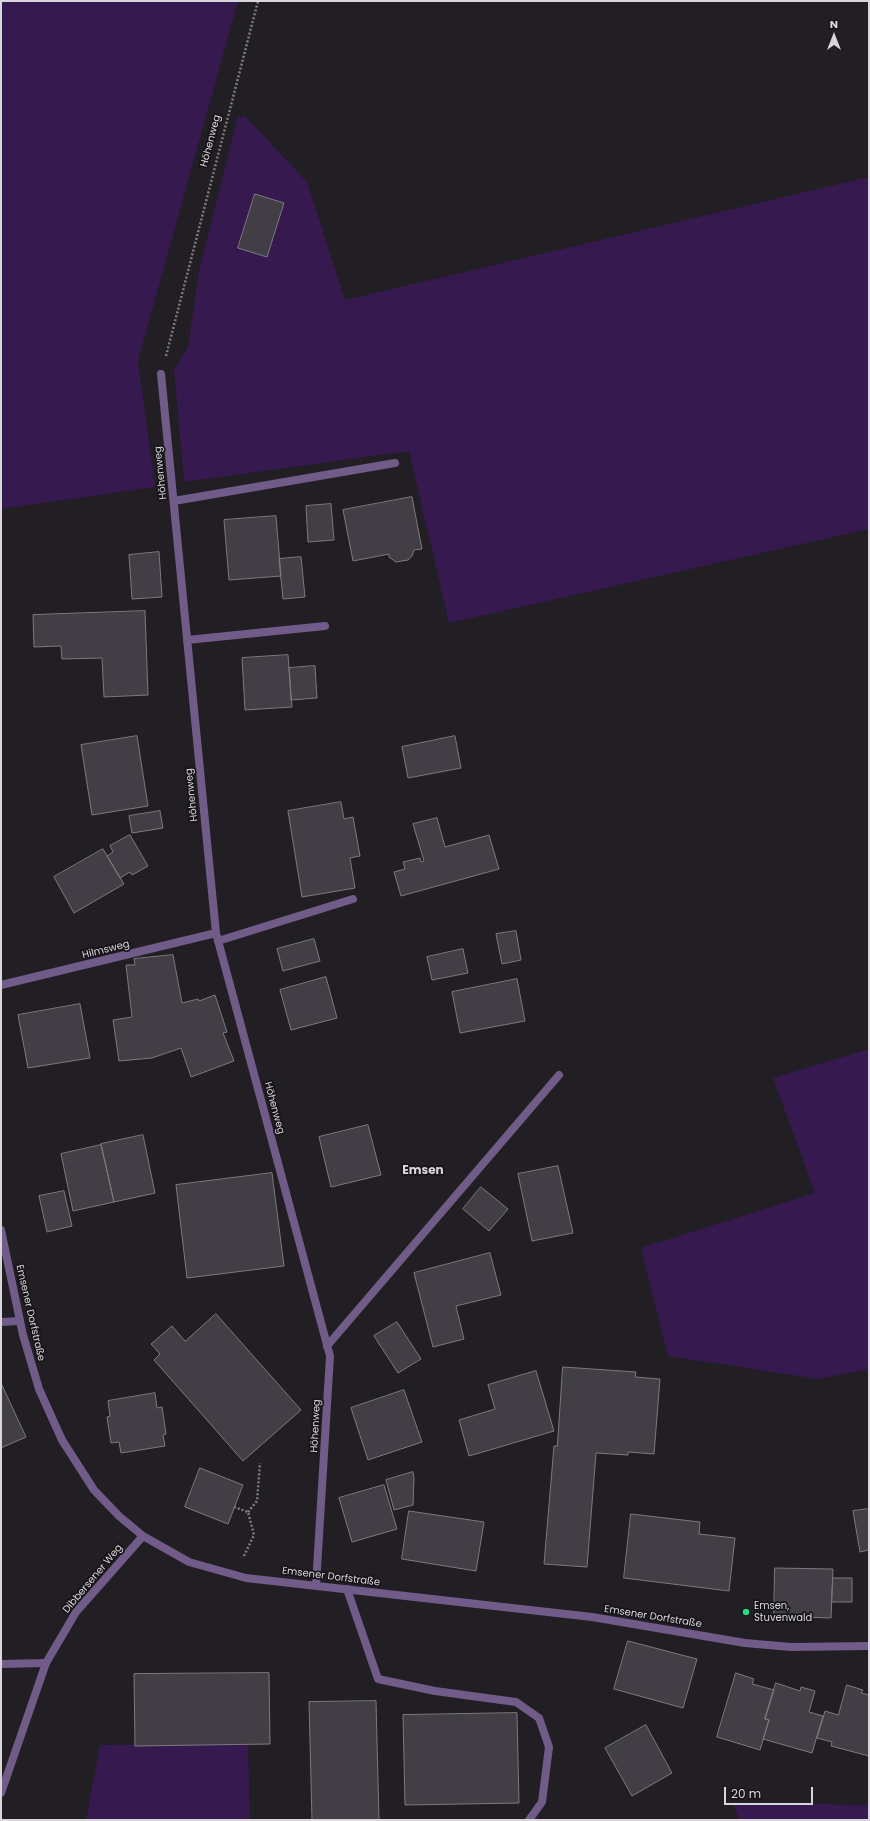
<!DOCTYPE html>
<html>
<head>
<meta charset="utf-8">
<style>
	body { margin:0 }
	#map { position:relative; width:870px; height:1821px; overflow:hidden; background:#211e24; font-family:Poppins,sans-serif }
	canvas { display:block }
	.frame { position:absolute; inset:0; border:2px solid #d8d6da; pointer-events:none }
	.north { position:absolute; left:814px; top:16px; width:40px; height:40px; -webkit-text-stroke:3px #18151a; paint-order:stroke; rotate:0deg; font-size:11px; font-weight:700; line-height:16px; text-align:center; color:#d8d6da }
	.north::after { content:''; display:block; margin:auto; width:14px; height:18px; background:#d8d6da; clip-path:polygon(50% 0,100% 100%,50% 72%,0 100%) }
	.scale { position:absolute; left:724px; top:1787px; width:89px; height:18px; box-sizing:border-box; border:2px solid #d8d6da; border-top:0; padding-left:5px; font-size:12px; line-height:14px; white-space:nowrap; color:#d8d6da; -webkit-text-stroke:3px #18151a; paint-order:stroke }
</style>
</head>
<body>
<div id="map">
<canvas width="870" height="1821"></canvas>
<div class="frame"></div>
<div class="north">N</div>
<div class="scale">20 m</div>
</div>
<script>
const c = document.querySelector('canvas').getContext('2d');
c.lineJoin = 'round';
function fill(path, color) { c.fillStyle = color; c.fill(path, 'evenodd'); }
function trace(path, color, width, dash) { c.strokeStyle = color; c.lineWidth = width; c.lineCap = dash ? 'butt' : 'round'; c.setLineDash(dash || []); c.stroke(path); }
function write(font, color, halo, rows, align = 'center') {
  c.font = font + ' Poppins,sans-serif'; c.lineWidth = 3.5; c.setLineDash([]); c.textBaseline = 'middle'; c.strokeStyle = halo; c.fillStyle = color; for (const [text, x, y, turn = 0] of rows) {
    c.save(); c.translate(x, y); c.rotate((+turn || 0) * Math.PI / 180); c.textAlign = isNaN(turn) ? turn : align; if (halo) c.strokeText(text, 0, 0); c.fillText(text, 0, 0); c.restore();
  }
}
const green = new Path2D(`
	M1 1H238L138 361 155 487 1 509Z
	M245 116 307 182 345 300 869 177V529L449 623 409 451 184 482 174 370 188 347 199 271 238 117Z
	M869 1049V1369L818 1379 668 1356 641 1248 815 1193 773 1078Z
	M248 1744 250 1820H86L100 1745Z
	M733 1803 869 1805V1820H739Z`);
const building = new Path2D(`
	M255 194 284 203 267 257 238 248Z
	M412 497 422 549 414 550 412 556 408 560 396 562 389 557V554L353 561 343 510Z
	M331 504 334 540 308 542 306 506Z
	M276 516 281 576 229 580 224 520Z
	M159 552 162 597 132 599 129 555Z
	M301 557 305 597 283 599 279 559Z
	M145 611 148 695 104 697 102 658 62 659 61 646 34 647 33 615Z
	M288 655 292 707 245 710 242 658Z
	M315 666 317 698 291 700 289 668Z
	M137 736 148 806 92 815 81 745Z
	M455 736 461 768 408 778 402 747Z
	M341 802 344 819 353 817 360 856 350 858 355 888 302 897 288 811Z
	M160 811 163 828 132 833 129 816Z
	M437 818 445 847 489 835 499 869 401 896 394 872 405 869 403 862 420 858 421 862 424 861 413 824Z
	M130 835 148 866 132 875 130 872 120 878 107 856 113 852 110 846Z
	M103 849 124 884 74 913 54 877Z
	M516 931 521 960 502 964 496 934Z
	M314 939 320 961 283 971 277 949Z
	M463 949 468 973 432 980 427 957Z
	M173 955 182 1003 198 999 199 1001 215 995 227 1032 223 1033 234 1061 191 1077 181 1048 152 1058 119 1061 113 1020 132 1017 126 965H135L134 959Z
	M326 977 337 1018 291 1030 280 990Z
	M517 979 525 1021 460 1033 452 992Z
	M80 1004 90 1058 28 1068 18 1015Z
	M368 1125 381 1175 331 1187 319 1137Z
	M143 1135 155 1193 114 1202 101 1144Z
	M101 1145 114 1202 73 1211 61 1154Z
	M558 1166 573 1233 532 1241 518 1174Z
	M272 1173 284 1266 187 1278 176 1185Z
	M481 1187 508 1209 489 1231 463 1209Z
	M64 1191 72 1226 47 1232 39 1196Z
	M490 1253 501 1295 456 1306 464 1339 433 1347 414 1273Z
	M216 1314 301 1410 243 1461 154 1360 160 1354 151 1344 172 1326 185 1341Z
	M397 1322 421 1359 398 1373 374 1336Z
	M563 1367 636 1372 635 1377 660 1379 654 1454 628 1452V1455L596 1453 587 1567 544 1564 554 1446H557Z
	M536 1371 554 1431 469 1456 459 1420 495 1409 488 1385Z
	M1 1383 26 1437 1 1448Z
	M404 1390 422 1442 368 1460 351 1408Z
	M155 1393 157 1408 162 1407 166 1434 163 1435 165 1446 121 1453 119 1442 111 1443 107 1417 110 1416 108 1401Z
	M200 1468 243 1485 228 1524 185 1507Z
	M413 1472 414 1478 413 1505 394 1510 386 1480Z
	M384 1485 397 1529 352 1542 339 1498Z
	M869 1509V1550L860 1552 853 1511Z
	M409 1511 484 1522 476 1571 402 1559Z
	M631 1514 700 1522 699 1534 735 1538 729 1591 624 1578Z
	M775 1568 833 1569 831 1618 774 1616Z
	M833 1578H852V1602H832Z
	M628 1641 697 1659 683 1708 614 1689Z
	M269 1673 270 1744 135 1746 134 1674Z
	M736 1673 754 1679 752 1684 774 1690 765 1719 769 1720 760 1750 717 1737Z
	M776 1683 800 1691 801 1687 815 1691 809 1712 823 1716 812 1753 763 1739 769 1720 765 1719Z
	M847 1685 863 1690 861 1693 869 1695V1756L831 1746 832 1742 817 1738 825 1711 838 1715Z
	M376 1701 379 1820H312L309 1702Z
	M517 1713 519 1803 405 1805 403 1715Z
	M646 1725 672 1773 632 1796 605 1748Z`);
const path = new Path2D(`
	M166 356 258 1
	M234 1507 248 1512 254 1535 243 1558
	M248 1512 257 1501 260 1463`);
const service = new Path2D(`
	M174 501 395 463
	M187 640 325 626
	M218 941 353 899
	M1 1322 20 1321
	M327 1346 559 1075
	M347 1589 378 1679 435 1691 516 1702 539 1718 549 1747 542 1802 529 1820`);
const minor = new Path2D(`
	M161 374 216 933 330 1356 316 1585
	M1 985 216 933
	M1 1664 46 1663`);
const tertiary = new Path2D(`
	M1 1230 23 1335 39 1389 62 1440 94 1490 119 1516 143 1536 189 1562 246 1578 592 1617 745 1643 791 1647 869 1646
	M1 1793 46 1663 76 1612 143 1536`);
const markers = [
	[746,1612,4,"#27d885"]
];
const streetNames = [
	["Höhenweg",211,141,-75],
	["Höhenweg",161,473,-96],
	["Höhenweg",192,795,-96],
	["Hilmsweg",106,950,-14],
	["Höhenweg",274,1108,75],
	["Emsener Dorfstraße",30,1313,77],
	["Höhenweg",316,1426,-87],
	["Emsener Dorfstraße",331,1577,7],
	["Dibbersener Weg",93,1579,-50],
	["Emsener Dorfstraße",653,1617,9]
];
const poiNames = [
	["Emsen,",754,1606],
	["Stuvenwald",754,1618]
];
const quarterNames = [
	["Emsen",423,1171]
];
fill(green, '#36194f');
fill(building, '#413f45');
trace(building, '#7d7980', 1);
trace(path, '#7e7c81', 2.5, [2, 2]);
trace(service, '#715b88', 8);
trace(minor, '#715b88', 8);
trace(tertiary, '#715b88', 8);
for (const [x, y, r, color] of markers) { const dot = new Path2D(); dot.arc(x, y, r, 0, 2 * Math.PI); c.fillStyle = color; c.fill(dot); trace(dot, '#18151a', 1.5); }
write('10px', '#d8d6da', '#18151a', streetNames);
write('10px', '#d8d6da', '#18151a', poiNames, 'left');
write('bold 12px', '#d9d6dd', '#18151a', quarterNames);
</script>
</body>
</html>
